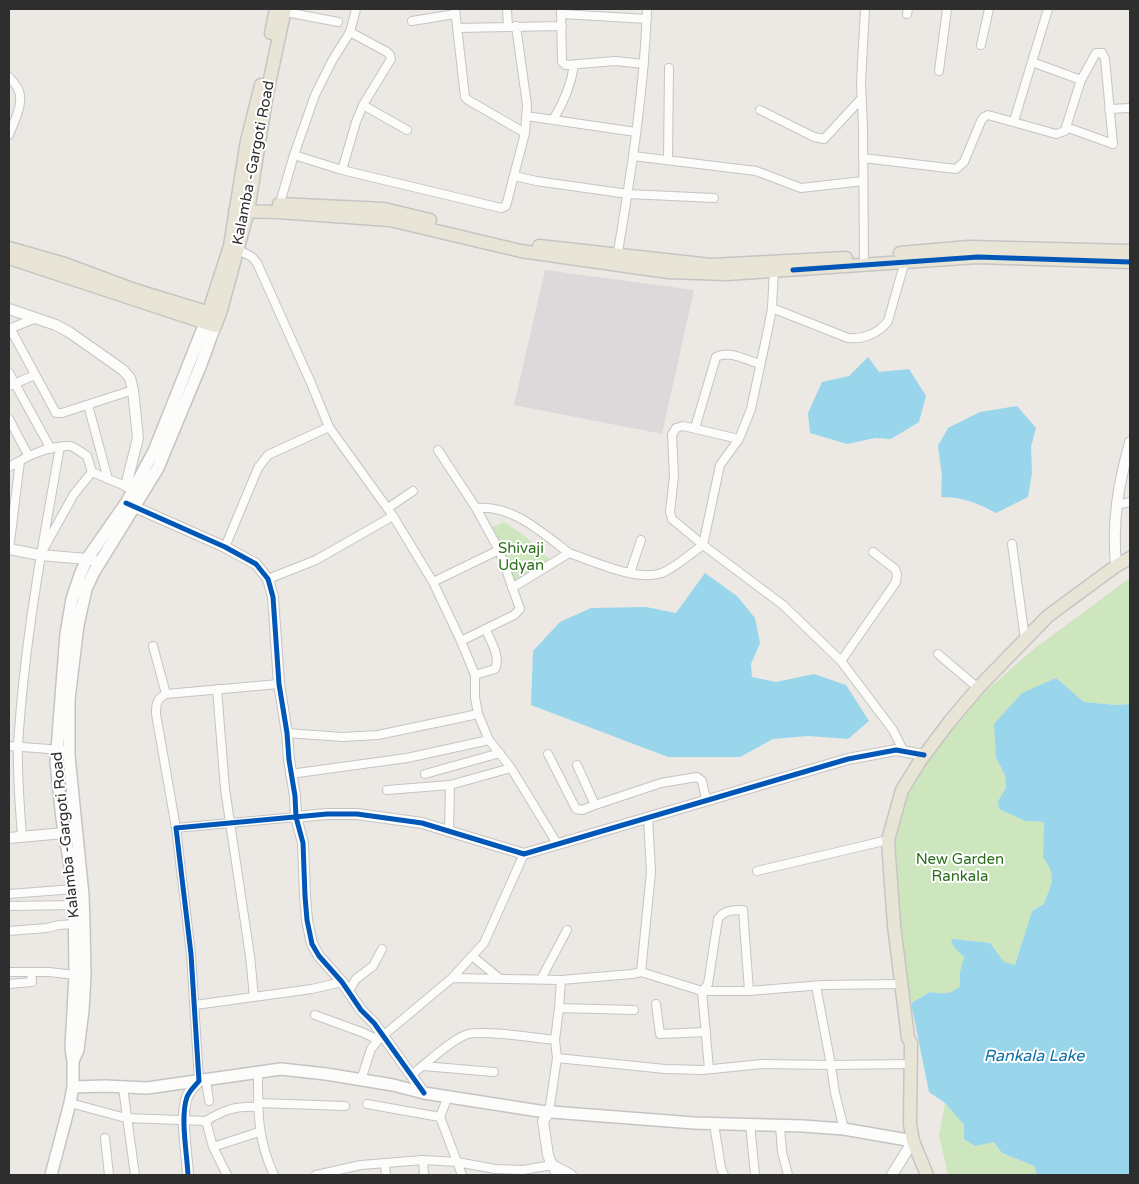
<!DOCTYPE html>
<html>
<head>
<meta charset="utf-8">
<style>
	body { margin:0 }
	#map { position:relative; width:1139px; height:1184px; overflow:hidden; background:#ece8e4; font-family:"Varela Round",sans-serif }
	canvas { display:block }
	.frame { position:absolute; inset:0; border:10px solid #2e2e2e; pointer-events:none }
</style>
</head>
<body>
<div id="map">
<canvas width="1139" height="1184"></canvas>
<div class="frame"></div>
</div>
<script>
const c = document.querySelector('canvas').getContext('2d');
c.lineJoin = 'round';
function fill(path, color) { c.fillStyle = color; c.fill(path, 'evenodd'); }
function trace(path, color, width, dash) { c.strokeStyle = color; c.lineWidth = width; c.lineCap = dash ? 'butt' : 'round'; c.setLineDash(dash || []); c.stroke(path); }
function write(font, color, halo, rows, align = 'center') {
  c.font = font + ' "Varela Round",sans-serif'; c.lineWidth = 4; c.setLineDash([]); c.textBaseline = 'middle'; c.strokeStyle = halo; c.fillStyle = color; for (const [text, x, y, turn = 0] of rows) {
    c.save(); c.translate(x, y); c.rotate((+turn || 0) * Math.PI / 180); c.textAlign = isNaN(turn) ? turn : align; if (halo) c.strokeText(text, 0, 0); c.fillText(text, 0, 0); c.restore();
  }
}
const industrial = new Path2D(`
	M545 270 694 290 662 434 514 405Z`);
const green = new Path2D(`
	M504 522 526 537 549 559 512 588 488 529Z
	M1130 578V704L1117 705 1084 702 1056 678 995 724 996 758 1005 775 1006 788 998 801 999 809 1025 821 1044 822 1043 858C1058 876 1051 884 1044 904L1032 911 1015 965 1004 962 989 943 953 939 964 956 960 979V986C951 995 942 994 930 992L911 1003 904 1004 888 840 902 790 931 753 979 697 1035 648Z
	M945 1103 964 1125 975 1146 994 1141 1002 1153 1034 1166 1037 1175H948L939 1135Z`);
const water = new Path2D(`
	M868 357 879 372 909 369 926 396 919 422 891 439 875 438 847 444 810 433 808 413 822 382 849 376Z
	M1017 406 1036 428 1031 447 1032 473 1028 497 996 513C978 503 962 497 941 497L942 476 938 446 948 428 980 412Z
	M705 573 737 596 755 618 760 643 751 664 752 677 776 682 814 674 846 685 869 721 848 739 808 736 773 739 740 757H668L531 705 533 651 560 622 591 608 646 607 676 613Z
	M1056 678 1084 702 1117 705 1130 704V1175H1037L1034 1166 1002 1153 994 1142 975 1146 964 1139V1125L945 1103 929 1092 911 1003 930 992C942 994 951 995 960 986V972L964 957 954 947 951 941 953 939 990 943 1004 962 1015 965 1032 911 1044 904C1051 884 1058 876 1043 858L1044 822 1025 821 999 809 998 801 1006 788 1005 775 996 758 994 724 1022 693Z`);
const minor = new Path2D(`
	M507 9 508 27
	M561 9 562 62 566 65 615 61 644 64
	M281 11 338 22
	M562 14 647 19
	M907 14 908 9
	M412 21 455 14
	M516 26 527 105 525 133
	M458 28 562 26
	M981 45 989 9
	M1096 53H1102L1105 59 1113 144 1066 127 1081 80Z
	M1032 62 1081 80
	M939 71 947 9
	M9 77C11 80 15 83 17 87 26 101 14 121 9 135
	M363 105 407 130
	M1109 109 1130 108
	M760 110 814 137 824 139 861 99
	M526 116 636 132
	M553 120C564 102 571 86 574 65
	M1014 121 1048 9
	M294 155 315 95 332 61 350 32 356 9
	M633 156 756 171 801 188 863 181
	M863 158 956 169 964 162 981 121 984 117 988 115 1056 134 1065 131 1066 127
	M668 160 669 68
	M342 170 356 122 363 105 391 59 390 55 387 52 350 32
	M515 176 536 181 628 194 714 198
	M279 206 294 155 342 170 501 208 506 206 525 133 468 100 465 97 455 9
	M235 248 252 257 257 263 311 383 329 427 393 516 433 582 461 641 475 675V697L478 714 489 740 511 768 558 845
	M617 257C631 175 644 92 647 9
	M864 265 863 127 861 82 865 9
	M772 308 848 338C863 340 879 333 888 321L905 261
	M10 328 56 413H62L133 390
	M9 329 36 318
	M9 373 51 449
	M9 386 35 375
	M88 405 108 479
	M9 419 28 455
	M695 428 716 357C730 350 746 360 760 364
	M739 439 683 426 676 428 672 435 674 476 670 512 672 519 703 545 720 465 739 439 751 409 768 329 772 308 774 269
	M438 450 476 508 499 550 520 609 514 615 461 641
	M9 467C26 457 48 445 70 446 75 447 82 453 87 456L92 472 130 488
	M1116 505 1130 502
	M388 508 413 491
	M476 508C512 504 542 533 569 553L512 588
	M1012 544 1025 639
	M225 547 258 468 268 455 329 427
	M44 548 74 494 92 472
	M9 550 20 461
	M569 553C593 561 637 582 662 573 676 567 690 554 703 545L783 605 841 661 893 730 904 752
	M630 573 641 540
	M268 579 316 560 393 516
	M433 582 499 550
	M153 646 166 694
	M938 654 978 688
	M841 661 896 582 897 574 895 569 873 552
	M475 675 495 669C501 657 491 642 486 630
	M217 689 225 789 250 956 254 997
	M287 733 342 737 378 735 478 714
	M9 746 62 750
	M548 754 576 809 582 810 595 805
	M577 765 595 805 661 783 697 777 702 781 706 799
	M290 774 407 758 489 740
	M425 774 500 753
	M387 790 450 785
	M176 828 156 714C156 703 157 699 166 694L279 684
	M449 830 450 785 511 768
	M22 837C20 807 17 776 18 746 24 645 42 546 60 447
	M757 871 888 840
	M9 894 74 889
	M9 906 75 905
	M9 931 47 928 59 925 75 924
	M472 956 499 978
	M9 972H49L75 975
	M641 972 651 872 648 817
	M452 978 561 980 632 974 641 972 702 991H749L822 985 901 984
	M541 979 567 930
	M9 984 32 982 31 972
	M816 986 831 1065 912 1064
	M348 992 356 979 373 966 382 949
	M656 1004 660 1034 706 1032
	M195 1005 312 989 342 982
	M559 1008 634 1010
	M315 1015 364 1033 378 1040
	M557 1058 665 1069 703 1070 762 1064 831 1065 835 1093 844 1129
	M423 1066 494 1072
	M709 1069 702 991 708 984 718 919C724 910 733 910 743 910L749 991
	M258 1073C258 1111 257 1139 274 1175
	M411 1075C425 1065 453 1038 468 1034 488 1030 533 1038 555 1040
	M206 1080 209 1101
	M361 1080 371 1049 378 1040 452 978 484 943 524 854
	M199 1081 191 954 176 828 296 817
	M123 1088 135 1175
	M448 1096 440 1117 462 1175
	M70 1103 126 1118 206 1121 213 1147 227 1175
	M258 1103 345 1106
	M367 1104 440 1117
	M549 1112 557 1058 555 1040 559 1008 561 980
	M206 1121C223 1110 236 1106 257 1107
	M714 1124 721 1168 724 1175
	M750 1124 755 1175
	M780 1126 782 1152 788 1175
	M105 1138 109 1175
	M213 1147 259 1132
	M423 1160 424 1175
	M385 1164 386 1175
	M316 1175 361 1165 423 1160 457 1162 495 1169 523 1170 552 1165 556 1175`);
const tertiary = new Path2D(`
	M9 309 56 325 69 332 123 370 130 378 133 390 138 438 126 486
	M128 504 225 547 256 564 268 579 273 597 279 684 287 733 289 760 295 796 296 817 303 843 305 896 307 920 312 944 319 956 342 982 361 1010 374 1023 424 1093
	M9 549 40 555 87 559 100 562
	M1116 566C1112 521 1118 486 1130 442
	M296 817 327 814H357L422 823 524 854 848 759 896 750 924 755
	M9 838 64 833
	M549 1112 543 1121 548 1155 552 1165 571 1175
	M188 1175C187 1153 180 1117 187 1097 190 1090 195 1086 199 1081
	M892 1175 913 1141`);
const secondary = new Path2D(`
	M73 1061 78 1050 83 1010 85 976 84 926 83 895 69 756V699L78 625 86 589 94 572 158 468 200 367 215 326
	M73 1087 105 1086 147 1088 281 1069 326 1074 393 1085 424 1093 539 1111 694 1123 803 1126 844 1129 913 1141
	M51 1175 70 1103 73 1087V1061L71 1048 75 975 74 889 62 819 56 762 66 634 72 599 80 575 87 559 126 503 154 451 205 323`);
const primary = new Path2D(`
	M271 33 276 9
	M279 204 384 209 430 220
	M235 211 278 212 390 220 521 251 668 272 727 274 978 257 1130 262
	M539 246 711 265 846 258
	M9 248 65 264 135 290 216 315
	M900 253 969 247 1130 251
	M9 258 215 326 221 310 248 211 267 93 285 9
	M205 323 230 246 247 141 261 85
	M927 1175 913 1141 910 1124 911 1043 908 1038 894 925 889 856 888 840 902 790 920 761 950 721 978 688 1048 616 1116 566 1130 558`);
const cycleway = new Path2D(`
	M793 270 978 257 1130 262
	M126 503 225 547 256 564 268 579 273 597 279 684 287 733 289 760 295 796 296 817 303 843 305 896 307 920 312 944 319 956 342 982 361 1010 374 1023 424 1093
	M188 1175C187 1153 180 1117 187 1097 190 1090 195 1086 199 1081L191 954 176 828 327 814H357L422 823 524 854 848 759 896 750 924 755`);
const streetNames = [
	["Kalamba -Gargoti Road",254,163,-79],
	["Kalamba -Gargoti Road",66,835,-96]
];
const parkNames = [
	["Shivaji",521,549],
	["Udyan",521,566],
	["New Garden",960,860],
	["Rankala",960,877]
];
const waterNames = [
	["Rankala Lake",1034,1057]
];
fill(industrial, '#dcd9db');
fill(green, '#cee6be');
fill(water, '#99d6ec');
trace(minor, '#c5c4c5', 10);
trace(tertiary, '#c5c4c5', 12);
trace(secondary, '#c5c4c5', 14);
trace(primary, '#c6c5c4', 15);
trace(minor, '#fcfcfb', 8);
trace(tertiary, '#fcfcfb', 10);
trace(secondary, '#fcfcfb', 11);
trace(primary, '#e8e4d6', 12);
trace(cycleway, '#0057b8', 5);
write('15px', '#2e2e2e', '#fff', streetNames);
write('15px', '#2c6e1b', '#fff', parkNames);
write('italic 16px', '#0d6fa3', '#fff', waterNames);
</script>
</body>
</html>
